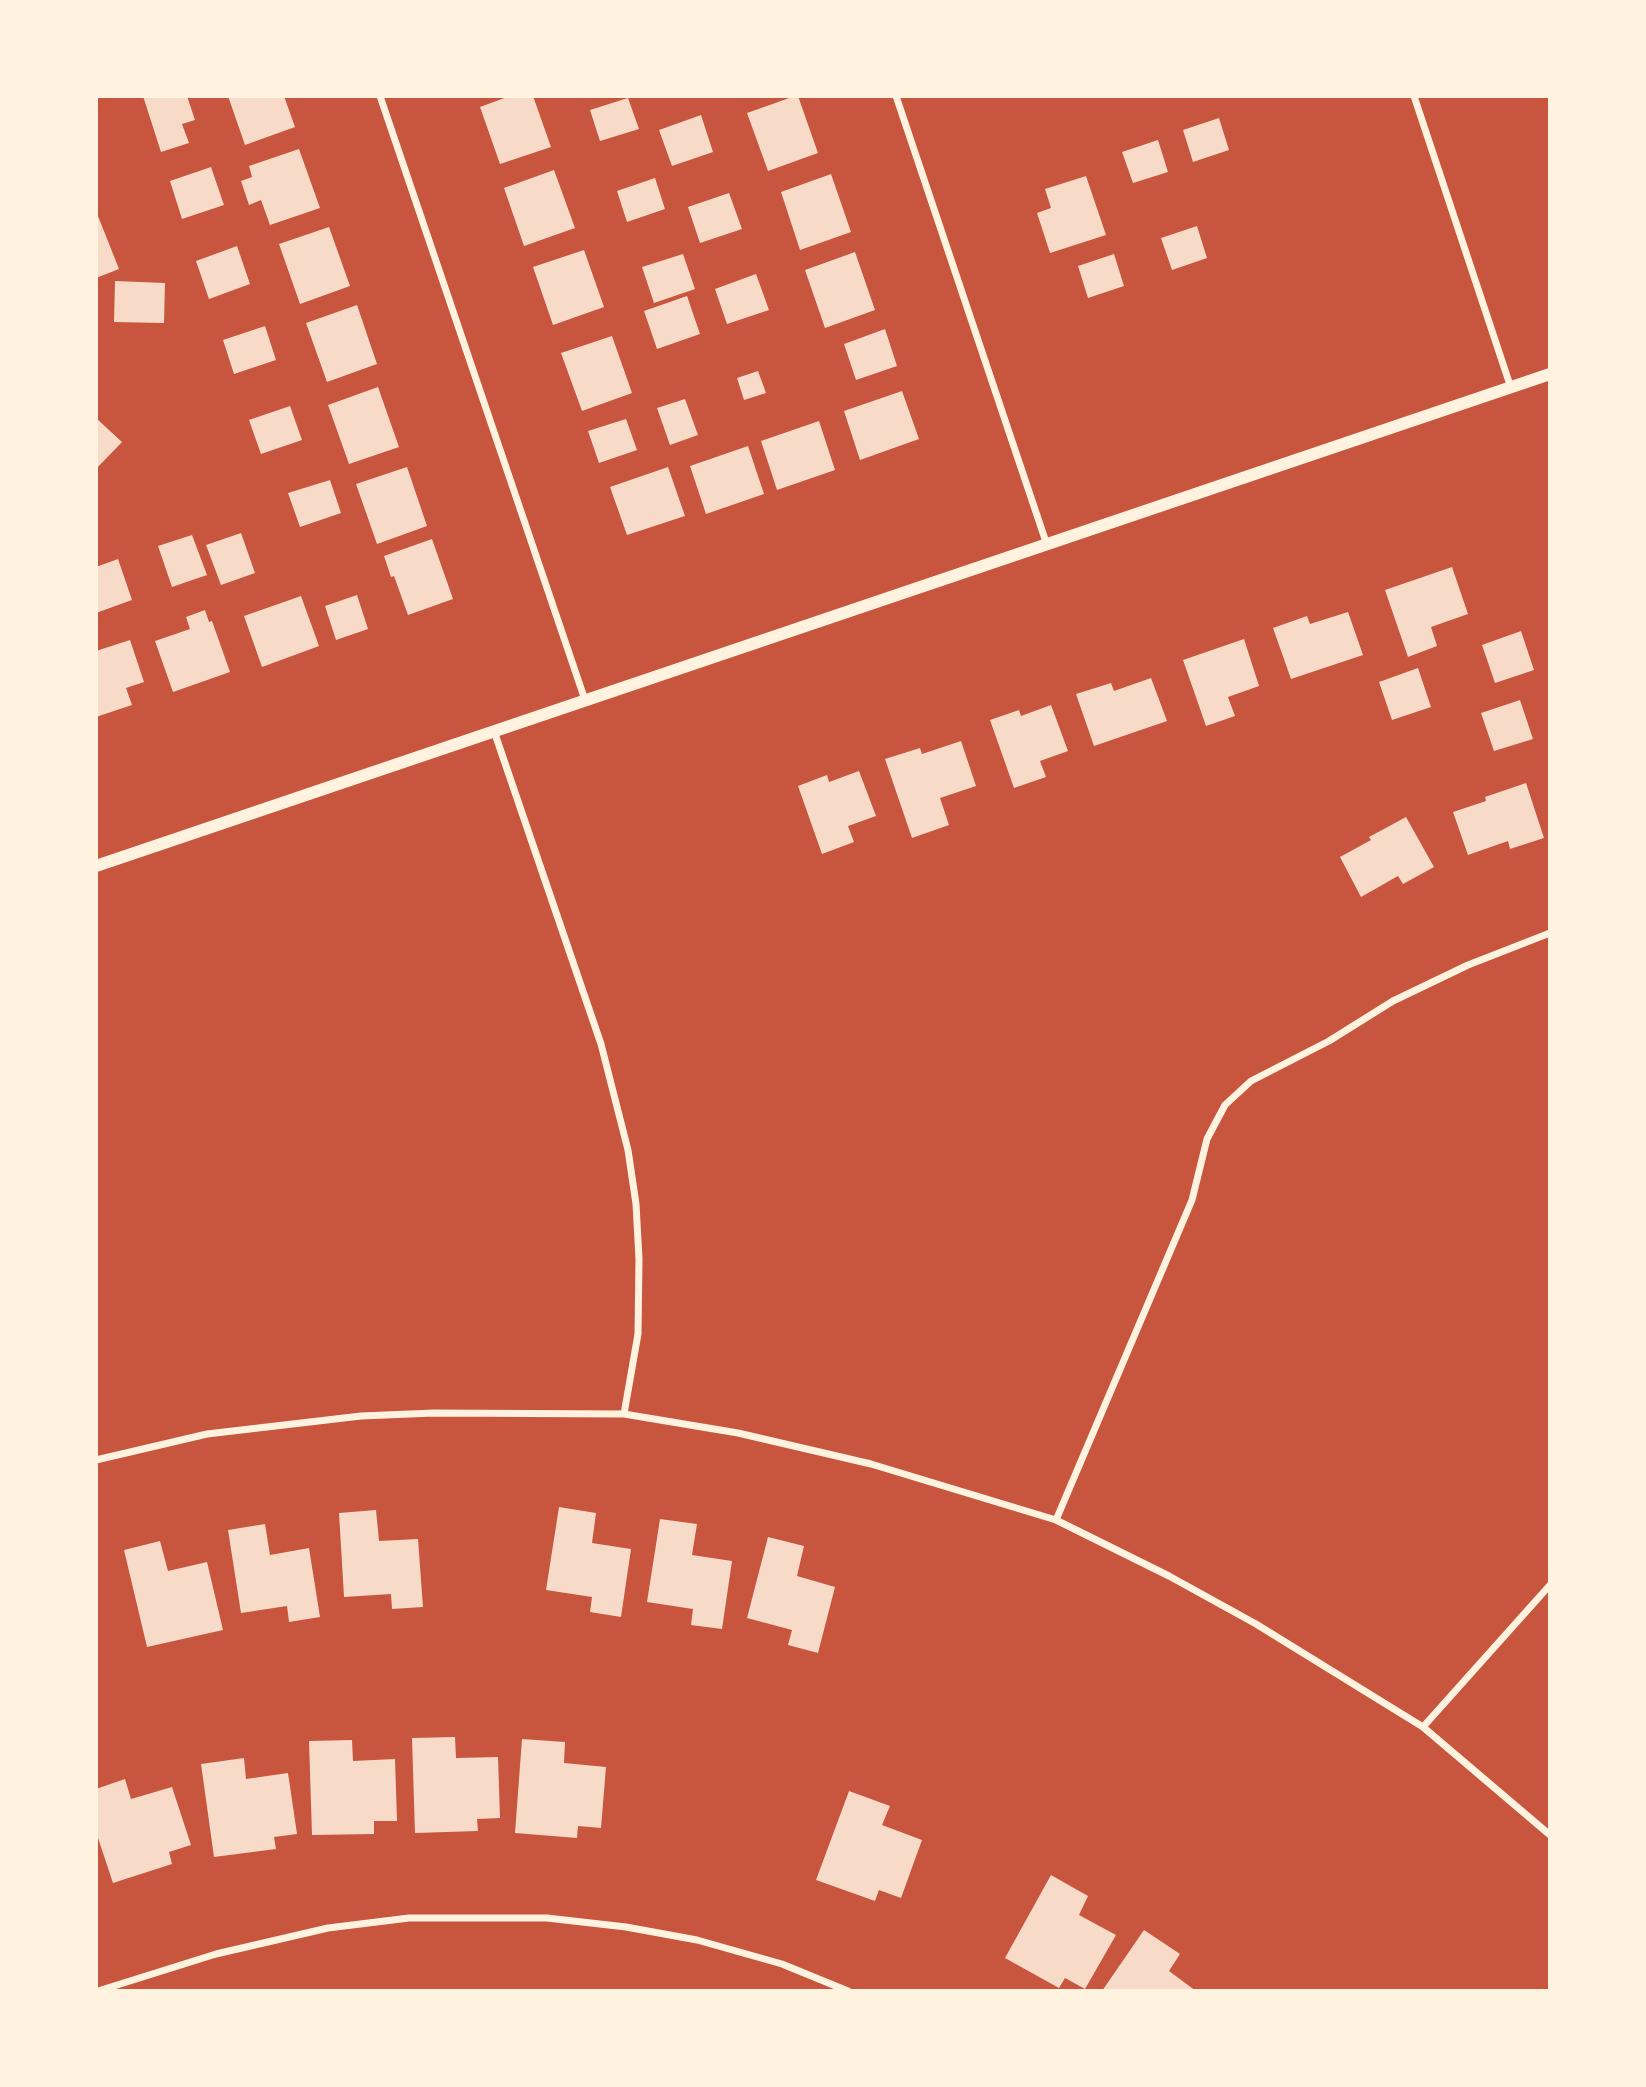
<!DOCTYPE html>
<html>
<head>
<meta charset="utf-8">
<style>
	body { margin:0 }
	#map { position:relative; width:1646px; height:2087px; overflow:hidden; background:#c8553d; font-family:Cabin,sans-serif }
	canvas { display:block }
	.frame { position:absolute; inset:0; border:98px solid #fff3e0; pointer-events:none }
</style>
</head>
<body>
<div id="map">
<canvas width="1646" height="2087"></canvas>
<div class="frame"></div>
</div>
<script>
const c = document.querySelector('canvas').getContext('2d');
c.lineJoin = 'round';
function fill(path, color) { c.fillStyle = color; c.fill(path, 'evenodd'); }
function trace(path, color, width, dash) { c.strokeStyle = color; c.lineWidth = width; c.lineCap = dash ? 'butt' : 'round'; c.setLineDash(dash || []); c.stroke(path); }
const building = new Path2D(`
	M143 96H187L195 120 182 124 189 143 161 152Z
	M228 96H284L295 127 245 145Z
	M510 96H533L551 147 500 164 480 107Z
	M795 96H798L818 153 768 171 747 113Z
	M628 98 639 129 600 141 590 110Z
	M701 115 713 152 672 166 659 130Z
	M1219 118 1229 150 1193 162 1183 130Z
	M1158 140 1168 172 1133 183 1122 152Z
	M299 149 320 208 270 225 261 200 249 205 241 181 252 177 249 166Z
	M211 167 224 205 182 219 170 181Z
	M554 170 575 228 524 246 504 188Z
	M831 174 851 232 800 250 781 192Z
	M1086 176 1106 235 1050 253 1037 213 1051 208 1045 189Z
	M655 178 665 209 627 222 617 191Z
	M729 193 742 229 700 243 688 207Z
	M96 211 119 269 96 278Z
	M1197 226 1207 258 1172 270 1161 238Z
	M329 227 350 286 300 304 279 244Z
	M237 246 250 284 209 299 196 261Z
	M584 250 604 307 553 325 533 267Z
	M855 252 875 310 825 328 805 270Z
	M683 254 695 289 654 303 642 267Z
	M1114 254 1124 286 1088 298 1078 266Z
	M756 274 769 310 727 324 715 289Z
	M115 281 165 283 164 323 114 322Z
	M687 296 700 334 657 349 644 311Z
	M357 305 377 364 327 382 306 323Z
	M265 326 276 360 234 374 223 340Z
	M885 329 897 366 856 380 844 344Z
	M612 336 632 393 582 411 561 353Z
	M758 371 766 393 744 400 737 378Z
	M378 387 399 447 349 464 328 405Z
	M902 391 919 439 860 460 844 411Z
	M685 399 698 435 670 445 657 408Z
	M290 406 302 440 261 454 249 420Z
	M96 418 122 442 96 469Z
	M626 419 637 450 599 463 588 431Z
	M819 421 835 470 777 490 761 441Z
	M748 446 764 494 706 514 690 466Z
	M407 467 427 526 377 544 356 484Z
	M668 467 685 516 627 535 610 487Z
	M330 480 341 513 300 527 288 493Z
	M241 533 255 573 221 585 206 545Z
	M192 535 207 575 172 587 158 546Z
	M432 539 453 599 408 615 394 576 391 577 384 556Z
	M118 559 132 600 96 613V567Z
	M1452 567 1468 614 1431 627 1437 646 1408 657 1385 590Z
	M357 595 368 629 336 640 325 606Z
	M301 596 319 646 262 667 244 616Z
	M205 610 209 622 212 621 230 672 173 692 155 641 190 629 186 617Z
	M1348 612 1363 655 1291 679 1273 628 1307 616 1310 624Z
	M1521 631 1534 670 1495 683 1482 645Z
	M1244 639 1259 686 1228 697 1235 716 1206 726 1183 660Z
	M130 640 144 682 126 688 132 705 96 717V651Z
	M1418 668 1431 707 1392 720 1379 682Z
	M1151 678 1167 721 1094 746 1076 694 1111 683 1114 691Z
	M1520 700 1533 739 1494 751 1481 713Z
	M1051 705 1068 751 1040 761 1046 777 1014 788 990 720 1019 710 1021 716Z
	M961 741 976 786 940 798 949 825 912 838 885 759 920 748 922 754Z
	M859 771 876 816 848 826 854 842 822 854 798 786 827 775 829 782Z
	M1526 783 1544 838 1510 849 1508 841 1468 855 1453 812 1486 801 1485 797Z
	M1406 817 1434 867 1403 884 1398 876 1361 897 1340 857 1371 840 1369 837Z
	M559 1507 596 1513 592 1543 631 1549 621 1617 590 1612 592 1597 546 1590Z
	M376 1510 379 1541 418 1539 423 1607 392 1609 391 1594 344 1597 339 1513Z
	M660 1519 697 1524 692 1555 732 1561 722 1629 691 1625 693 1609 647 1602Z
	M265 1524 270 1555 309 1548 320 1617 289 1622 287 1606 241 1613 228 1530Z
	M768 1537 804 1546 797 1576 835 1587 818 1653 788 1645 792 1630 747 1618Z
	M160 1541 168 1571 207 1562 223 1630 147 1647 124 1550Z
	M455 1737 456 1758 498 1757 500 1818 477 1819 478 1831 415 1833 412 1738Z
	M522 1739 565 1742 564 1763 606 1767 601 1828 578 1826 577 1838 515 1833Z
	M352 1740 353 1761 395 1759 397 1821H374V1834L312 1835 309 1741Z
	M244 1758 246 1779 288 1773 297 1834 274 1837 276 1849 214 1857 201 1764Z
	M125 1779 131 1799 172 1787 191 1845 169 1852 172 1864 113 1883 96 1832V1789Z
	M849 1791 890 1806 882 1825 922 1840 901 1898 879 1890 875 1901 816 1880Z
	M1051 1875 1088 1896 1079 1915 1116 1935 1085 1989 1065 1978 1059 1988 1005 1958Z
	M1144 1930 1180 1954 1169 1971 1196 1991H1102Z`);
const minor = new Path2D(`
	M380 96 585 700
	M896 96 1047 545
	M1414 96 1511 388
	M494 731 601 1044 628 1150 636 1204 639 1259 638 1334 624 1414
	M96 1460 207 1434 361 1416 434 1413 624 1414 738 1433 871 1464 1056 1520 1169 1576 1256 1624 1423 1727 1550 1835
	M1056 1520 1192 1200 1207 1139 1225 1105 1251 1081 1329 1041 1393 1001 1468 965 1550 933
	M1423 1727 1550 1585
	M98 1991 216 1954 328 1928 409 1918H547L626 1927 697 1940 782 1964 848 1991`);
const tertiary = new Path2D(`
	M96 866 1550 374`);
fill(building, '#f7dbc8');
trace(minor, '#fff3e0', 7);
trace(tertiary, '#fff3e0', 12);
</script>
</body>
</html>
